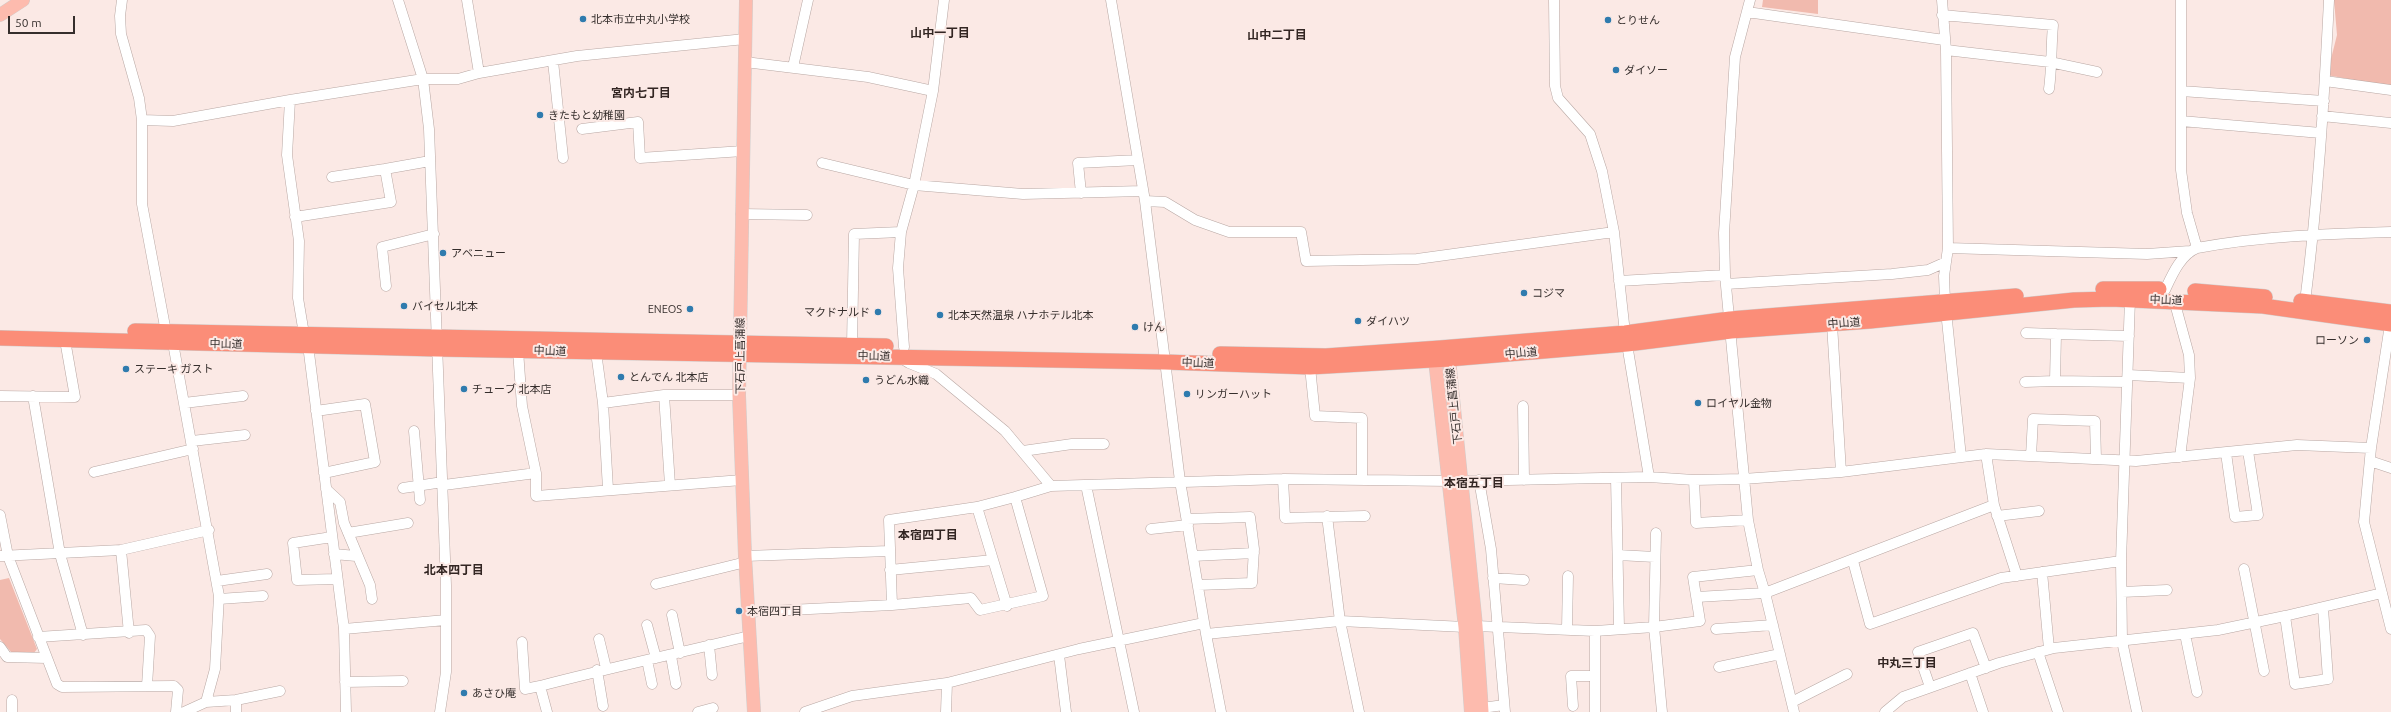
<!DOCTYPE html>
<html>
<head>
<meta charset="utf-8">
<style>
	body { margin:0 }
	#map { position:relative; width:2391px; height:712px; overflow:hidden; background:#fbe9e5; font-family:Ubuntu,sans-serif }
	canvas { display:block }
	.scale { position:absolute; left:8px; top:16px; width:67px; height:18px; box-sizing:border-box; border:2px solid #352e2c; border-top:0; padding-left:5px; font-size:12px; line-height:14px; white-space:nowrap; color:#352e2c; -webkit-text-stroke:3px #fbe9e5; paint-order:stroke }
</style>
</head>
<body>
<div id="map">
<canvas width="2391" height="712"></canvas>
<div class="scale">50 m</div>
</div>
<script>
const c = document.querySelector('canvas').getContext('2d');
c.lineJoin = 'round';
function fill(path, color) { c.fillStyle = color; c.fill(path, 'evenodd'); }
function trace(path, color, width, dash) { c.strokeStyle = color; c.lineWidth = width; c.lineCap = dash ? 'butt' : 'round'; c.setLineDash(dash || []); c.stroke(path); }
function write(font, color, halo, rows, align = 'center') {
  c.font = font + ' Ubuntu,"Noto Sans JP",sans-serif'; c.lineWidth = 4; c.setLineDash([]); c.textBaseline = 'middle'; c.strokeStyle = halo; c.fillStyle = color; for (const [text, x, y, turn = 0] of rows) {
    c.save(); c.translate(x, y); c.rotate((+turn || 0) * Math.PI / 180); c.textAlign = isNaN(turn) ? turn : align; if (halo) c.strokeText(text, 0, 0); c.fillText(text, 0, 0); c.restore();
  }
}
const green = new Path2D(`
	M1763 0H1818V14L1762 7Z
	M2334 0H2391V87L2327 75 2337 35Z
	M9 578 37 649 34 653H12L0 639V580Z`);
const minor = new Path2D(`
	M122 0 120 16 121 34 139 98 142 120V204L166 332
	M398 0 423 79 429 129 446 585V672L440 712
	M467 0 479 73
	M1111 0 1145 201 1180 481 1206 634 1221 712
	M1554 0 1555 86 1558 98 1590 134 1602 171 1614 232 1625 333
	M1750 0 1735 57 1724 233 1725 275 1748 520 1758 570 1765 593 1794 712
	M1942 0 1946 50 1948 248
	M1747 12 1944 40
	M1942 15 2053 25C2051 47 2052 68 2049 89
	M1946 50 2050 62 2097 72
	M553 61 563 158
	M745 62 868 77 933 91
	M793 67 808 0
	M2325 81 2391 90
	M2181 91 2324 101
	M290 100 287 155 299 241 298 298 304 334
	M2322 116 2391 123
	M142 120 173 121 290 100 423 79H458L479 73 577 56 745 39
	M2181 121 2321 133
	M582 129 638 122 640 158 743 151
	M822 163 914 185 1023 194 1143 191
	M332 177 385 169
	M1081 193 1078 163 1138 160
	M1145 201 1165 202 1195 220 1229 232H1301L1306 261 1417 259 1614 232
	M741 214 807 215
	M295 217 391 202 385 169 430 161
	M2197 248C2261 236 2326 234 2391 232
	M1619 281 1725 275
	M1726 284 1892 274 1928 270 1946 262
	M386 286 382 247 434 234
	M2165 290C2172 275 2181 254 2197 248L2187 213 2181 170V0
	M2174 300 2189 355 2190 378 2180 457
	M2305 302C2318 201 2324 101 2329 0
	M2391 318 2371 448 2364 522 2391 629
	M1832 324 1841 472
	M2026 333 2056 334
	M173 343 219 596 215 669 206 702
	M1627 344 1649 477
	M308 345 344 629 346 712
	M852 345 854 234 901 232
	M904 347 898 268 901 232 914 185 933 91 944 0
	M518 350 522 406 536 473V496L742 480
	M596 352 603 403 608 489
	M901 358 909 363 936 374 1005 431 1051 486 1283 479 1450 481
	M1310 367 1315 416 1362 418V480
	M2128 375 2190 378
	M2025 382 2055 381
	M2127 382 2055 381 2056 334 2129 336
	M664 395 670 485
	M0 396 75 397 65 340
	M33 396 60 554 83 635
	M184 403 243 396
	M603 403 664 395H739
	M1523 406 1524 480
	M316 411 365 404 375 462 324 473
	M414 431 420 500
	M192 441 245 435
	M1023 451 1072 444H1104
	M2226 453 2235 517 2258 515 2248 451
	M2031 456 2033 419 2095 421 2096 459
	M1961 457 1945 301 1944 276 1948 248 2147 254 2190 251
	M2370 461 2391 468
	M94 472 193 449
	M1616 478 1619 628
	M1283 479 1285 518 1365 516
	M1479 480 1491 549 1505 712
	M1694 480 1696 523 1748 520
	M1461 481 1649 477 1694 480 1743 479 1841 472 1986 454 2136 461 2297 445 2371 448
	M444 485 536 473
	M1086 485 1134 712
	M403 488 443 482
	M326 489 340 502 344 523 370 585 372 599
	M1015 497 1051 486
	M1994 505 2017 576
	M977 507 1007 606
	M0 515 8 556 57 684 62 687 174 686 178 690 176 712
	M1327 516 1340 621 1359 712
	M1997 516 2039 511
	M1187 519 1250 517 1254 549 1252 583 1198 585
	M1151 529 1188 525
	M348 533 408 523
	M1656 533 1654 627 1662 712
	M332 537 293 543 297 580 337 579
	M121 550 209 530
	M334 554 356 556
	M1618 555 1655 557
	M0 556 121 550 129 633
	M745 556 889 551
	M1193 556 1254 553
	M1853 561 1870 624 2001 578 2121 561 2130 299
	M2121 561 2122 641 2137 712
	M2244 569 2264 671
	M890 570 993 560
	M2042 572 2049 649
	M1493 578 1524 580
	M217 581 267 574
	M656 584 746 562
	M2122 592 2167 590
	M1697 597 1765 593 1994 505 1986 454
	M219 599 263 596
	M748 612 892 605 889 520 977 507 1015 497 1043 596 980 610 971 598 892 605
	M672 615 680 653
	M2285 616 2295 684 2328 679 2323 608
	M647 625 656 658
	M1476 626 1595 631 1654 627 1700 621 1693 577 1758 570
	M344 629 446 620
	M1567 629 1568 576
	M1716 629 1773 625
	M1595 631V712
	M1206 634 1340 621 1465 627
	M2185 634 2197 692
	M38 637 146 630 150 636 147 686
	M599 639 606 668
	M522 642 525 689 540 686
	M709 645 712 675
	M0 647 7 657 47 658
	M2038 652 2058 712
	M1059 655 1066 712
	M671 656 676 684
	M647 660 652 684
	M1719 667 1780 654
	M597 670 603 706
	M1970 673 1983 712
	M345 682 403 681
	M1930 687 1918 652 1973 633 1986 668
	M12 700V712
	M236 700V712
	M1792 702 1847 674
	M1573 706 1571 676H1595
	M1482 708 1504 705
	M184 712 206 702 236 700 280 691
	M547 712 540 686C609 668 679 653 749 636
	M698 712 713 708
	M805 712 852 696 947 683 1079 649 1204 623
	M946 712 947 683
	M1885 712 1903 697 1999 663 2054 648 2218 630 2285 616 2382 593`);
const major = new Path2D(`
	M746 0 739 395 745 556 754 712
	M0 15 23 0
	M1471 712 1465 627 1435 360 1440 348 1449 359 1476 626 1482 712`);
const highway = new Path2D(`
	M2103 289H2159
	M2195 291 2265 297
	M2301 301 2391 312
	M135 331 886 346
	M0 338 437 349 1165 362 1310 367 1449 359 1627 344 1731 331 1870 321 2074 300 2111 299 2263 306 2391 324
	M1220 354 1326 356 1440 348 1625 333 1730 319 2016 296`);
const markers = [
	[583,19,4,"#2f7bae"],
	[1608,20,4,"#2f7bae"],
	[1616,70,4,"#2f7bae"],
	[540,115,4,"#2f7bae"],
	[443,253,4,"#2f7bae"],
	[1524,293,4,"#2f7bae"],
	[404,306,4,"#2f7bae"],
	[690,309,4,"#2f7bae"],
	[878,312,4,"#2f7bae"],
	[940,315,4,"#2f7bae"],
	[1358,321,4,"#2f7bae"],
	[1135,327,4,"#2f7bae"],
	[2367,340,4,"#2f7bae"],
	[126,369,4,"#2f7bae"],
	[621,377,4,"#2f7bae"],
	[866,380,4,"#2f7bae"],
	[464,389,4,"#2f7bae"],
	[1187,394,4,"#2f7bae"],
	[1698,403,4,"#2f7bae"],
	[739,611,4,"#2f7bae"],
	[464,693,4,"#2f7bae"]
];
const poiNames = [
	["北本市立中丸小学校",591,19],
	["とりせん",1616,20],
	["ダイソー",1624,70],
	["きたもと幼稚園",548,115],
	["アベニュー",451,253],
	["コジマ",1532,293],
	["バイセル北本",412,306],
	["ENEOS",682,309,"right"],
	["マクドナルド",870,312,"right"],
	["北本天然温泉 ハナホテル北本",948,315],
	["ダイハツ",1366,321],
	["けん",1143,327],
	["ローソン",2359,340,"right"],
	["ステーキ ガスト",134,369],
	["とんでん 北本店",629,377],
	["うどん水織",874,380],
	["チューブ 北本店",472,389],
	["リンガーハット",1195,394],
	["ロイヤル金物",1706,403],
	["本宿四丁目",747,611],
	["あさひ庵",472,693]
];
const streetNames = [
	["中山道",2166,300,2],
	["中山道",1844,323,-4],
	["中山道",226,344,1],
	["中山道",550,351,2],
	["中山道",1521,353,-5],
	["下石戸上菖蒲線",740,356,-90],
	["中山道",874,356,1],
	["中山道",1198,363,2],
	["下石戸上菖蒲線",1454,406,-96]
];
const neighbourhoodNames = [
	["山中一丁目",940,33],
	["山中二丁目",1277,35],
	["宮内七丁目",641,93],
	["本宿五丁目",1474,483],
	["本宿四丁目",928,535],
	["北本四丁目",454,570],
	["中丸三丁目",1907,663]
];
fill(green, '#f1baae');
trace(minor, '#b8a7a3', 11);
trace(major, '#cfcdcc', 14);
trace(highway, '#cfcdcc', 16);
trace(minor, '#fff', 10);
trace(major, '#fdbbae', 13);
trace(highway, '#fb8d78', 15);
for (const [x, y, r, color] of markers) { const dot = new Path2D(); dot.arc(x, y, r, 0, 2 * Math.PI); c.fillStyle = color; c.fill(dot); trace(dot, '#fbe9e5', 1.5); }
write('11px', '#352e2c', '#fbe9e5', poiNames, 'left');
write('11px', '#352e2c', '#fbe9e5', streetNames);
write('bold 12px', '#332623', '#fbe9e5', neighbourhoodNames);
</script>
</body>
</html>
